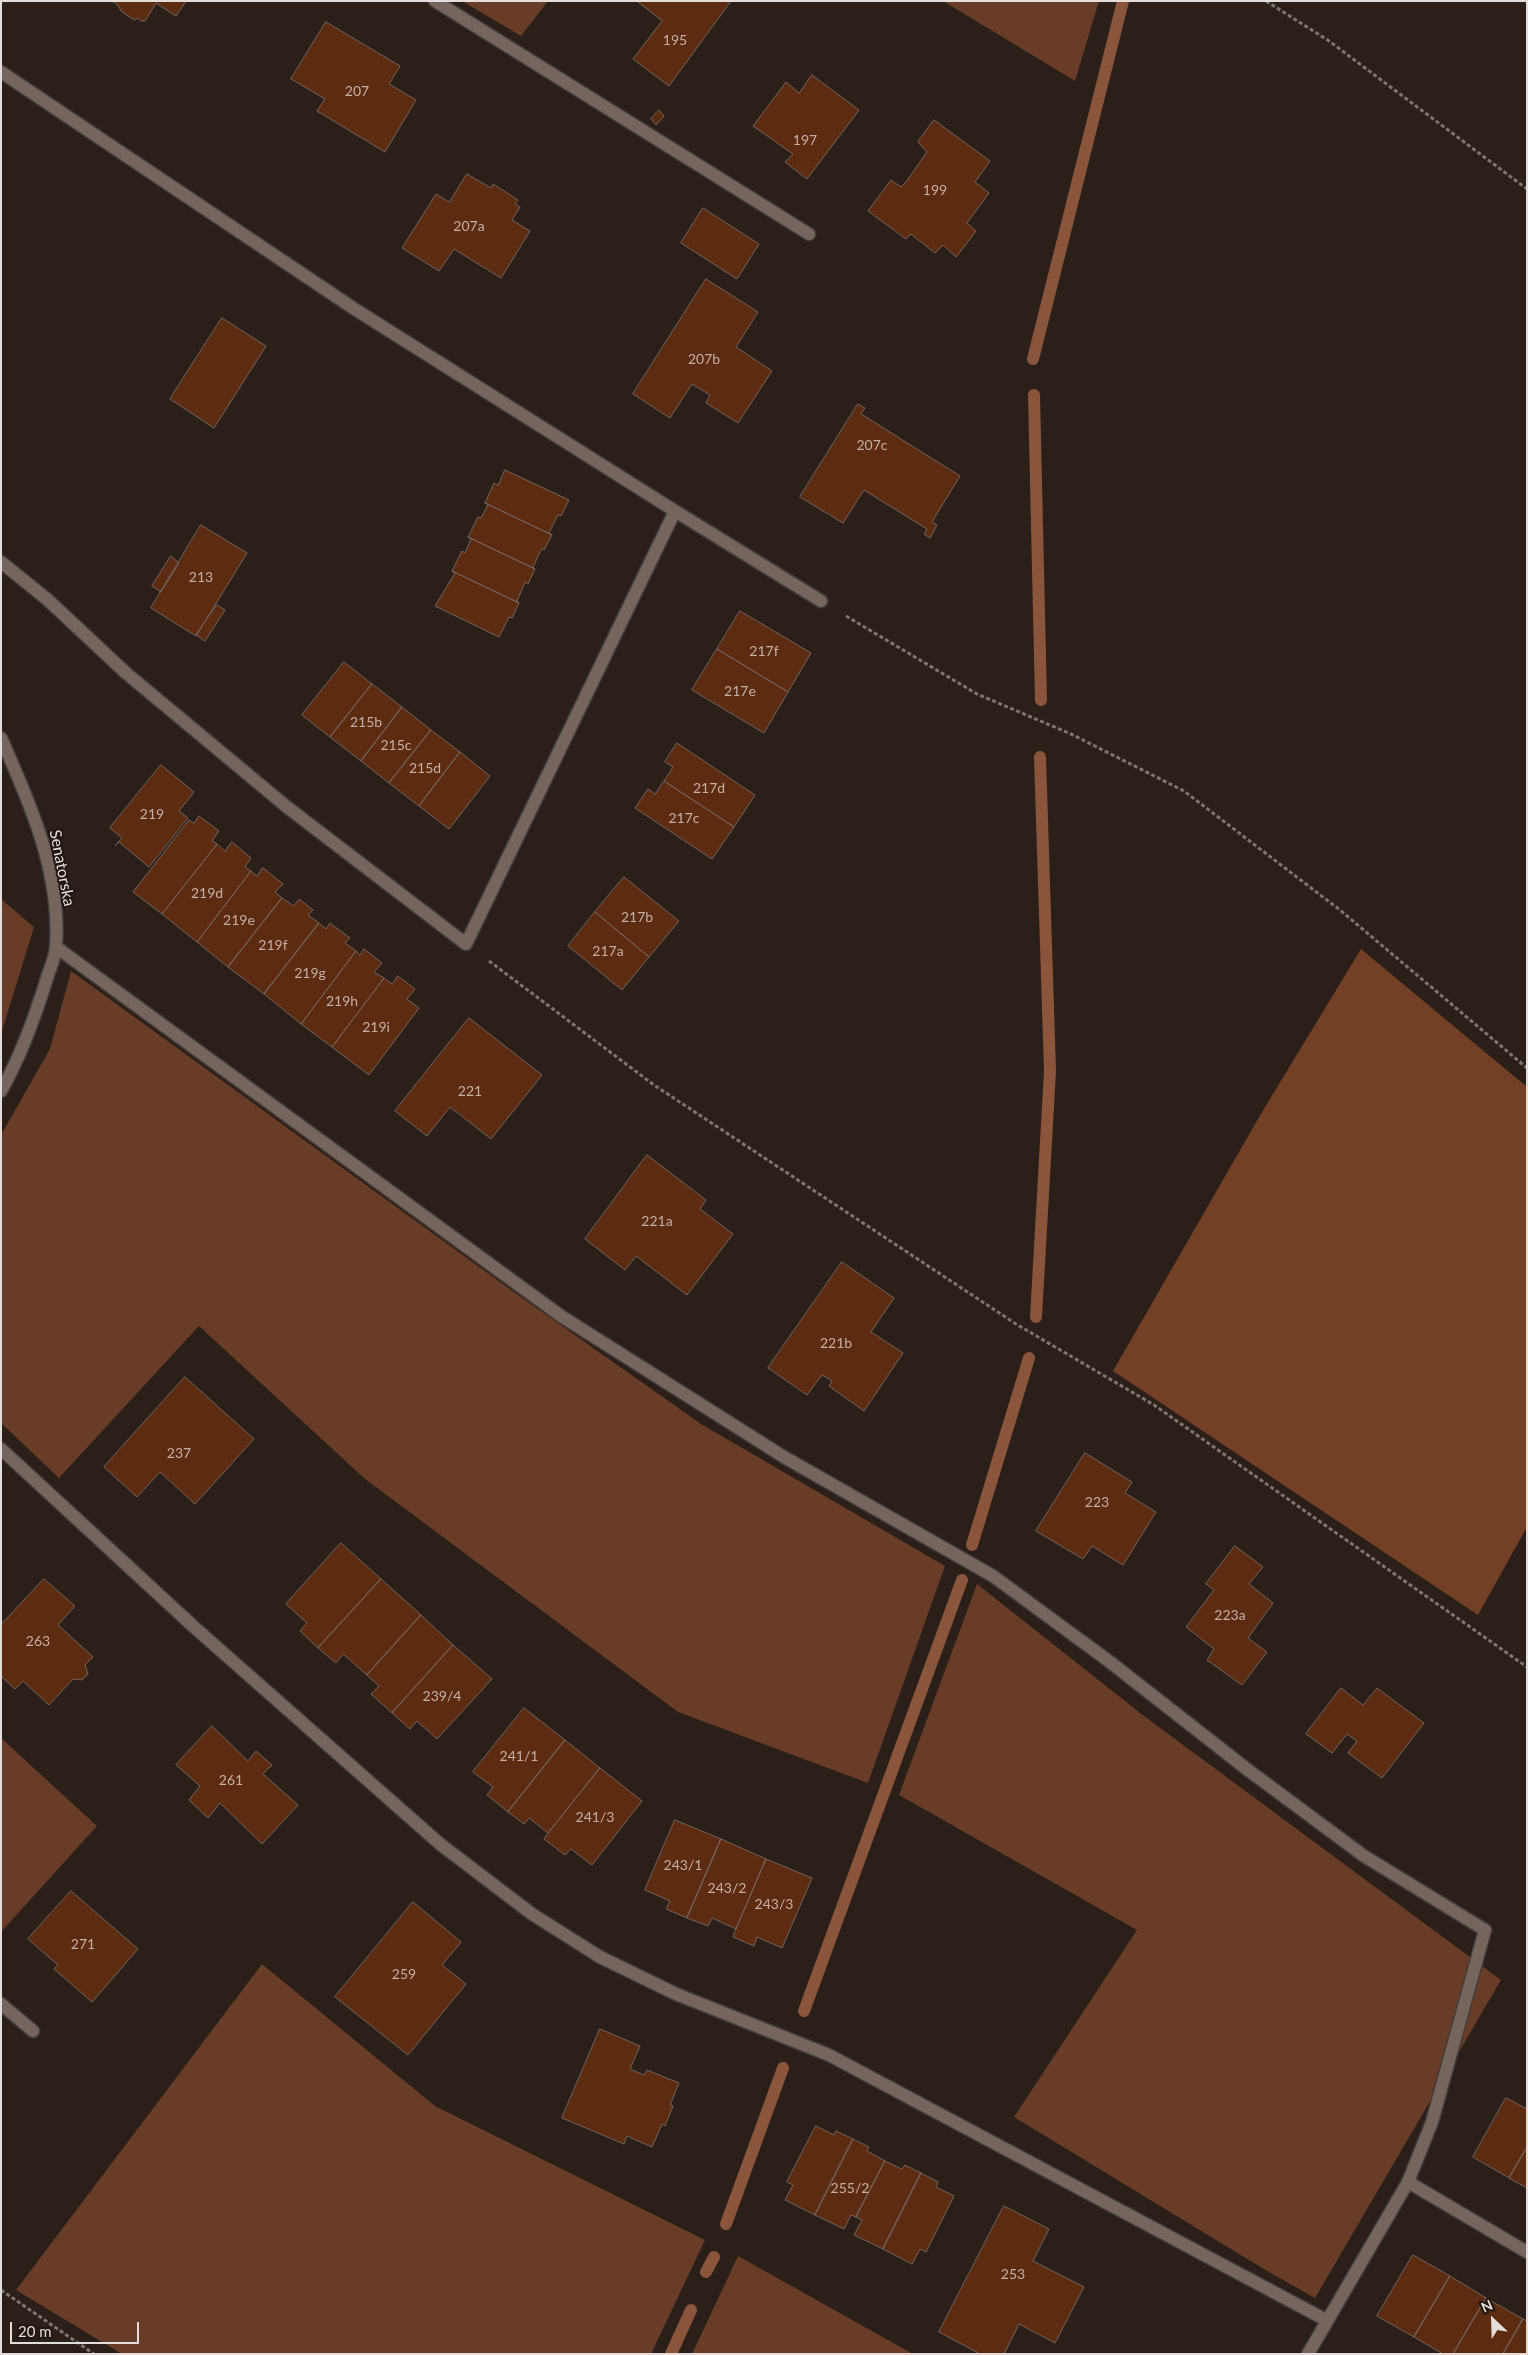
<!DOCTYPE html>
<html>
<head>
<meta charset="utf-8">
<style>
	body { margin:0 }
	#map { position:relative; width:1528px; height:2355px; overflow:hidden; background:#2b1f1a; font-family:Lato,sans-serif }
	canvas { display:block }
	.frame { position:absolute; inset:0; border:2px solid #e5ddd9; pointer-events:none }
	.north { position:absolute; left:1468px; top:2295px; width:50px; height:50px; -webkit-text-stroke:4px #211611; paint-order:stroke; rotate:336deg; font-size:14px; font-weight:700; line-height:20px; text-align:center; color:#e5ddd9 }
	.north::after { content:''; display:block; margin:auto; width:18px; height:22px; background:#e5ddd9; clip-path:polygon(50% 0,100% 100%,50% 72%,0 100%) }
	.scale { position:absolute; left:10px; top:2322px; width:129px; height:22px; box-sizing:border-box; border:2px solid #e5ddd9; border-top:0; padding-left:6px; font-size:15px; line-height:18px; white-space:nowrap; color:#e5ddd9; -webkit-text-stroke:4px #211611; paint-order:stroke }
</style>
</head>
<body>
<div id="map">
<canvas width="1528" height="2355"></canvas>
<div class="frame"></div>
<div class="north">N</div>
<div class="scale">20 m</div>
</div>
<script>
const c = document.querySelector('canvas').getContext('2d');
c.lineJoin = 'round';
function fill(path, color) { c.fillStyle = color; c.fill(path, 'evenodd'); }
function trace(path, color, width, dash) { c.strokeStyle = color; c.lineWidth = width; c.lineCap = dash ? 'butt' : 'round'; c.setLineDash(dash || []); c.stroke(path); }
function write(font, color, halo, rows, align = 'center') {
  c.font = font + ' Lato,sans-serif'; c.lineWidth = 4; c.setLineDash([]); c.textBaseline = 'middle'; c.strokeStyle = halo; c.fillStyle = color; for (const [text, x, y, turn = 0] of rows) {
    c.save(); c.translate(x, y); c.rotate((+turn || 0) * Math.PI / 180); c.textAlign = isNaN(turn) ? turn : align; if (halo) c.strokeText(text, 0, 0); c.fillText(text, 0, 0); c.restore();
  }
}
const green = new Path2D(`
	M462 1H548L521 36Z
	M943 1H1099L1075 81Z
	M1 899 34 927 1 1034Z
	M71 971 511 1290 701 1424 945 1566 868 1783 678 1712 365 1479 199 1326 59 1478 1 1423V1135L50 1049Z
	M977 1584 1144 1716 1501 1980 1315 2298 1267 2271 1014 2117 1137 1930 899 1795Z
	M1 1738 97 1826 1 1932Z
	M262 1964 435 2106 705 2240 651 2354H122L16 2290Z
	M738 2256 913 2354H692Z`);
const forest = new Path2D(`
	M1361 949 1527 1087V1527L1478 1615 1113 1371 1262 1112Z`);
const stream = new Path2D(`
	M1033 359 1123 1
	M1034 395 1041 700
	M1036 1317 1050 1071 1040 757
	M972 1545 1029 1358
	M804 2011 962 1580
	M726 2224 783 2068
	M706 2272 714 2257
	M671 2354 691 2310`);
const building = new Path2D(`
	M112 1H186L176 16 156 3 145 21H141L138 18 134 20 121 11 118 5Z
	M637 1H731L669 86 633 59 662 21Z
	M326 22 400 66 389 84 416 100 385 152 317 111 325 99 291 79Z
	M812 75 859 110 807 179 785 162 793 154 753 126 786 82 799 93Z
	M659 110 664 116 656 125 651 119Z
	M934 120 990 161 975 182 989 193 967 223 976 231 956 257 943 245 935 253 911 234 906 239 868 211 891 180 901 187 906 182 927 152 918 142Z
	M467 174 491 188 493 184 518 200 515 204 520 207 512 220 530 231 501 278 454 249 439 271 402 248 436 194 449 202Z
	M703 208 759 244 737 279 681 243Z
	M706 279 758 312 736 347 772 371 738 423 706 403 710 395 692 384 670 418 633 394Z
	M222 318 266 346 214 428 170 399Z
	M858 404 865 408 861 414 960 476 932 522 937 525 930 538 924 534 927 529 864 490 843 523 800 497Z
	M505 470 569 500 561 516 558 515 549 533 552 535 485 503 494 483 498 485Z
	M485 503 552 535 544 550 542 548 533 567 535 569 468 537 478 517 481 518 488 505Z
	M201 525 247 553 196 636 151 608Z
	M468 537 535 569 528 584 525 582 517 601 519 603 452 571 462 551 465 553 471 539Z
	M171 556 179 563 161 592 152 586Z
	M452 571 519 603 512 618 509 617 499 637 435 606 455 573Z
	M217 605 225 610 205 641 196 635Z
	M740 611 811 653 788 692 717 649Z
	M717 649 788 692 764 733 692 690Z
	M344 662 372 684 330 737 302 715Z
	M372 684 402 707 361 761 330 737Z
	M402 707 431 730 389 783 361 761Z
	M431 730 460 752 419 806 389 783Z
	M677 743 755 795 734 827 664 781 673 767 665 762Z
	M460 752 490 776 449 829 419 806Z
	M161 765 194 792 179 811 188 818 149 867 119 842 115 846 122 838 110 828Z
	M664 781 734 827 712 859 635 808 648 789 655 794Z
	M199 816 219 831 212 841 217 844 162 914 133 892 189 820 194 823Z
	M232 842 251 858 245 867 251 871 197 942 162 914 217 844 225 851Z
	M263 868 283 884 275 892 282 898 228 967 197 942 251 871 257 876Z
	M624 877 679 921 649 957 595 912Z
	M282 898 294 906 299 899 313 910 308 915 319 923 264 994 228 967Z
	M595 912 649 957 622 990 568 946Z
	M319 923 326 929 330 923 350 938 345 943 356 951 301 1024 264 994Z
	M364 949 382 963 374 972 384 978 332 1047 301 1024 356 951 360 955Z
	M398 976 415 989 407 999 419 1008 369 1075 332 1047 384 978 392 984Z
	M469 1018 542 1075 491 1139 450 1107 427 1136 395 1111Z
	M647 1155 706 1200 700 1209 733 1234 687 1295 636 1256 625 1270 585 1239Z
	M842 1262 894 1298 871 1332 903 1353 864 1411 829 1386 832 1381 822 1375 807 1395 768 1368Z
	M185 1377 254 1439 195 1504 160 1472 137 1497 104 1467Z
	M1085 1453 1132 1482 1125 1493 1156 1512 1123 1565 1092 1546 1083 1559 1036 1531Z
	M341 1543 381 1579 318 1648 300 1631 307 1623 286 1604Z
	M1235 1546 1263 1567 1249 1584 1273 1603 1248 1638 1267 1652 1242 1685 1207 1660 1214 1649 1186 1627 1214 1590 1206 1584Z
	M44 1579 75 1606 58 1625 93 1657 85 1665 88 1674 82 1680 73 1679 49 1705 23 1681 15 1689 1 1676V1625Z
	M381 1579 421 1615 367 1675 343 1654 336 1663 318 1648Z
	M421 1615 453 1645 392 1713 371 1694 379 1686 367 1675Z
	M453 1645 492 1679 437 1739 417 1721 410 1729 392 1713Z
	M1341 1688 1363 1705 1377 1688 1424 1723 1382 1778 1348 1753 1357 1741 1347 1734 1332 1753 1306 1734Z
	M524 1708 565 1740 508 1812 487 1795 493 1787 473 1772Z
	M212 1726 248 1761 256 1751 272 1765 263 1774 298 1805 262 1844 220 1803 208 1818 189 1800 200 1786 176 1765Z
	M565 1740 600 1768 548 1833 529 1818 524 1824 508 1812Z
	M600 1768 642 1801 592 1865 571 1849 565 1855 544 1839Z
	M675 1820 721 1839 687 1918 666 1909 670 1901 645 1890Z
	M721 1839 766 1859 736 1929 712 1918 708 1926 687 1918Z
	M766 1859 812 1878 782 1948 757 1937 754 1946 733 1937Z
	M71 1891 138 1949 92 2002 54 1969 58 1965 28 1939Z
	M413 1902 461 1942 442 1965 466 1984 408 2055 335 1997Z
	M600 2029 640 2046 630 2069 644 2075 647 2070 679 2083 670 2105 673 2106 665 2126 662 2124 652 2147 627 2136 624 2144 562 2118Z
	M1506 2098 1527 2109V2147L1509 2178 1473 2157Z
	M816 2126 834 2135 836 2131 853 2139 815 2215 785 2200 793 2185 787 2182Z
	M853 2139 869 2147 867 2151 885 2161 856 2217 851 2215 844 2229 815 2215Z
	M1527 2147V2188L1509 2178Z
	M885 2161 902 2169 905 2165 921 2173 883 2249 854 2235 862 2220 856 2217Z
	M921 2173 938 2182 936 2187 954 2196 926 2252 920 2249 912 2264 883 2249Z
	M1004 2206 1049 2229 1033 2261 1084 2287 1055 2343 1019 2324 1004 2354H980L939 2332Z
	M1413 2255 1450 2276 1414 2337 1377 2316Z
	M1450 2276 1486 2298 1453 2354H1443L1414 2337Z
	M1486 2298 1523 2319 1503 2354H1453Z
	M1523 2319 1527 2321V2354H1503Z`);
const path = new Path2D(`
	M1266 1 1329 41 1527 189
	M846 616 977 694 1071 734 1184 791 1340 910 1527 1068
	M489 961 654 1085 1016 1324 1154 1405 1527 1667
	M1 2290 94 2354`);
const service = new Path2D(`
	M675 511 821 601
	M1 2004 33 2031
	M1408 2182 1432 2122 1485 1930`);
const minor = new Path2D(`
	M435 1 809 234
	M1 72 353 308 675 511 466 944 287 807 126 673 48 600 1 562
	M1 738C30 803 61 873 56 946 56 956 50 968 47 978 35 1017 21 1056 1 1091
	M56 947 561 1316 784 1457 993 1576 1110 1662 1248 1770 1364 1856 1485 1930
	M1 1449 194 1627 440 1844 532 1914 600 1957 676 1994 829 2055 1326 2320
	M1308 2354 1408 2182 1527 2252`);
const numberNames = [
	["195",675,40],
	["207",357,91],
	["197",805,140],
	["199",935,190],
	["207a",469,226],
	["207b",704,359],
	["207c",872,445],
	["213",201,577],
	["217f",764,651],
	["217e",740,691],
	["215b",366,722],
	["215c",396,745],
	["215d",425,768],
	["217d",709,788],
	["219",152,814],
	["217c",684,818],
	["219d",207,893],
	["217b",637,917],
	["219e",239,920],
	["219f",273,945],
	["217a",608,951],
	["219g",310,973],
	["219h",342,1001],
	["219i",376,1027],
	["221",470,1091],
	["221a",657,1221],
	["221b",836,1343],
	["237",179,1453],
	["223",1097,1502],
	["223a",1230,1615],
	["263",38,1641],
	["239/4",442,1696],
	["241/1",519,1756],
	["261",231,1780],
	["241/3",595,1817],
	["243/1",683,1865],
	["243/2",727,1888],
	["243/3",774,1904],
	["271",83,1944],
	["259",404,1974],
	["255/2",850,2188],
	["253",1013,2274]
];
const streetNames = [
	["Senatorska",62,868,79]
];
fill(green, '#683c26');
fill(forest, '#733f25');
trace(stream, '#8a553a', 12);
fill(building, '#5d2b10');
trace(building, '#72645e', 1);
trace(service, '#453c38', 15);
trace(minor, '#453c38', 15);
trace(path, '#7f7570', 3, [4, 2.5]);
trace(service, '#74665f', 12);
trace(minor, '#74665f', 12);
write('14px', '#c3b0a7', null, numberNames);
write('16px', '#e5ddd9', '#211611', streetNames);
</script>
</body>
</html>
